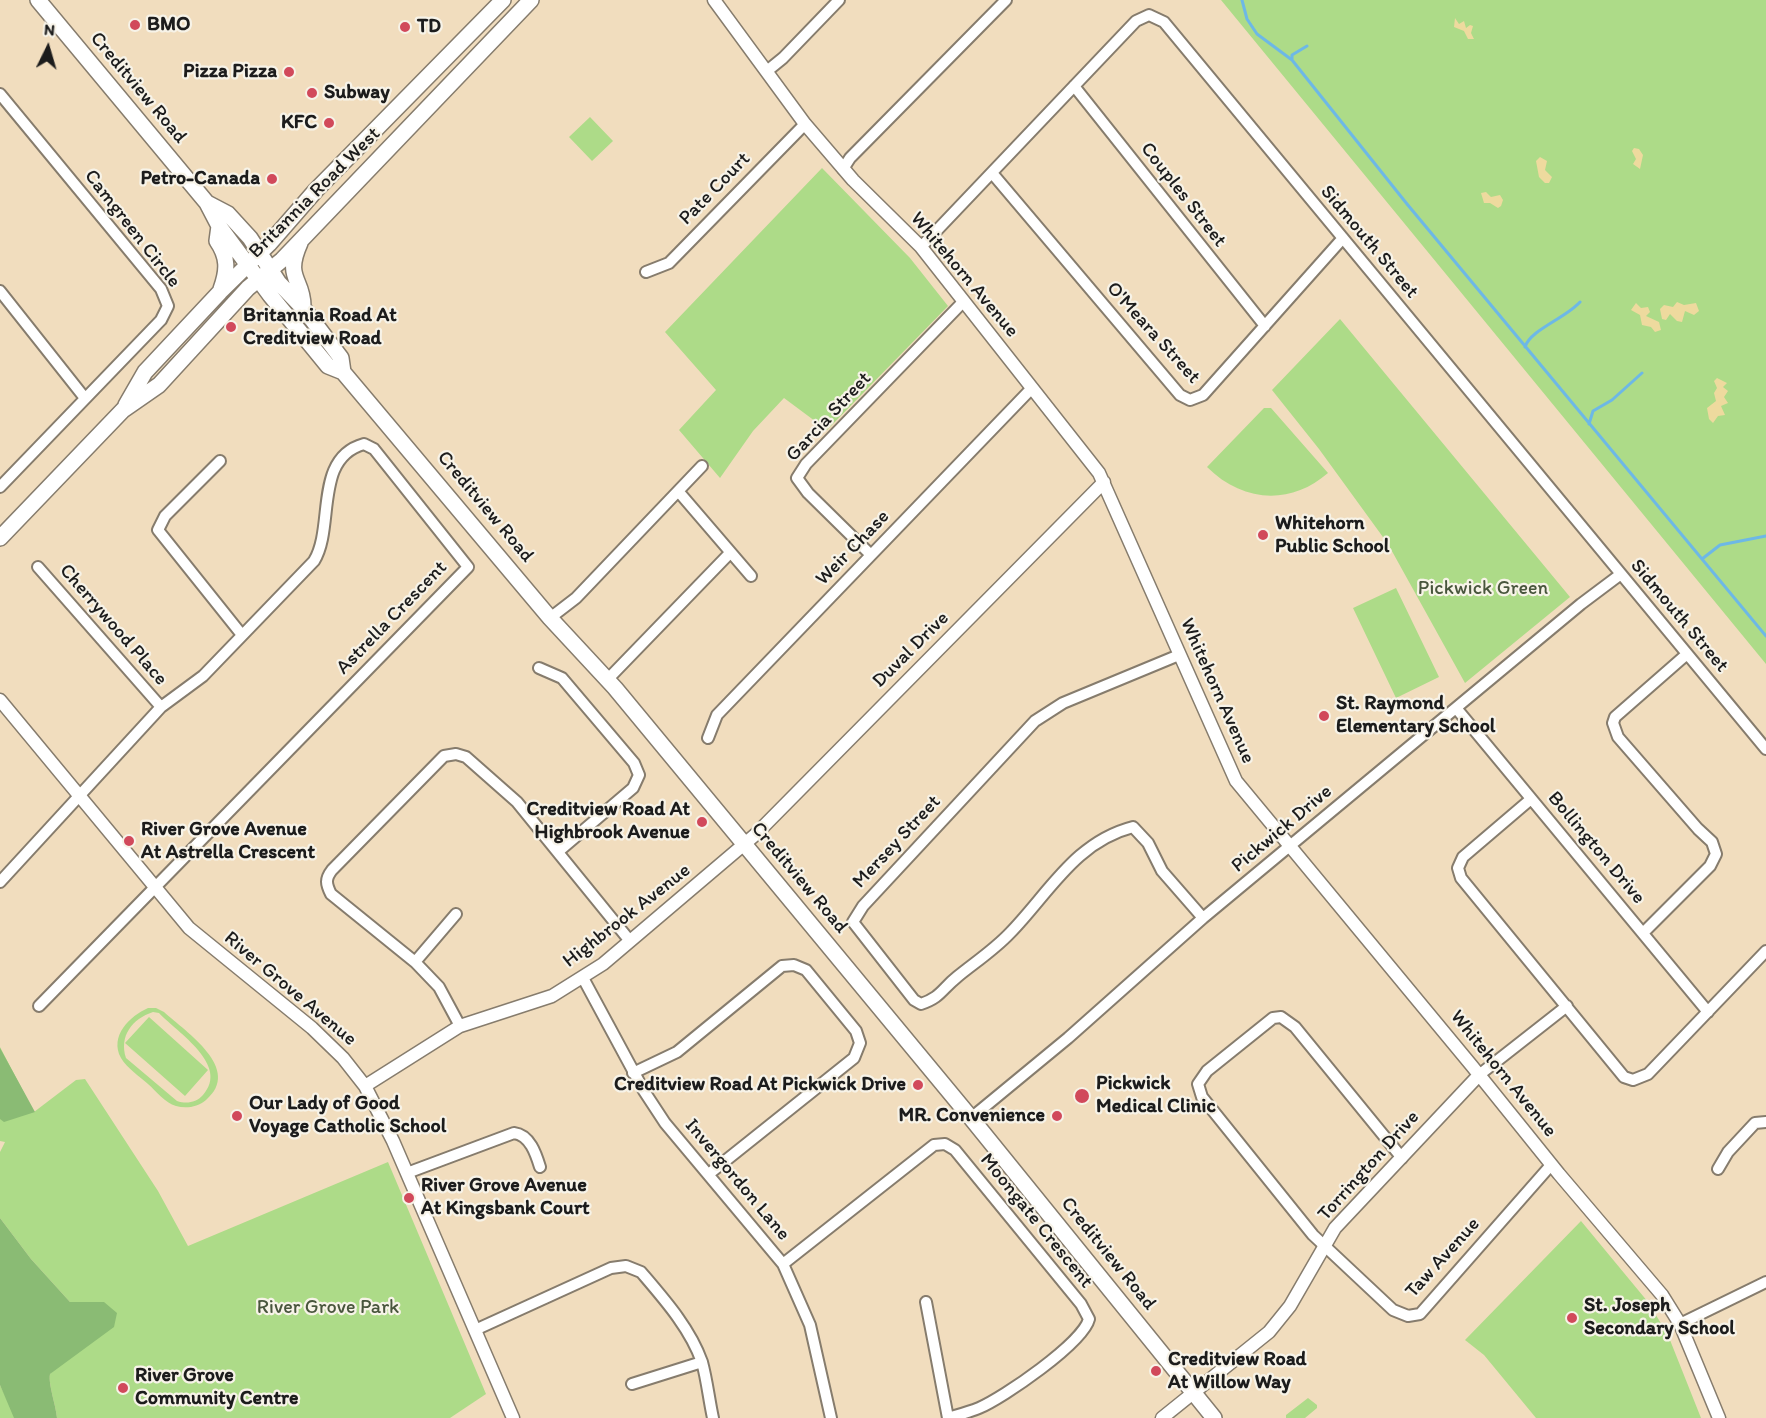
<!DOCTYPE html>
<html>
<head>
<meta charset="utf-8">
<style>
	body { margin:0 }
	#map { position:relative; width:1766px; height:1418px; overflow:hidden; background:#f1ddbe; font-family:Itim,sans-serif }
	canvas { display:block }
	.north { position:absolute; left:18px; top:18px; width:60px; height:60px; -webkit-text-stroke:4px #f7f3e8; paint-order:stroke; rotate:5deg; font-size:16px; font-weight:700; line-height:24px; text-align:center; color:#1c1c1c }
	.north::after { content:''; display:block; margin:auto; width:21px; height:27px; background:#1c1c1c; clip-path:polygon(50% 0,100% 100%,50% 72%,0 100%) }
</style>
</head>
<body>
<div id="map">
<canvas width="1766" height="1418"></canvas>
<div class="north">N</div>
</div>
<script>
const c = document.querySelector('canvas').getContext('2d');
c.lineJoin = 'round';
function fill(path, color) { c.fillStyle = color; c.fill(path, 'evenodd'); }
function trace(path, color, width, dash) { c.strokeStyle = color; c.lineWidth = width; c.lineCap = dash ? 'butt' : 'round'; c.setLineDash(dash || []); c.stroke(path); }
function write(font, color, halo, rows, align = 'center') {
  c.font = font + ' Itim,sans-serif'; c.lineWidth = 4.5; c.setLineDash([]); c.textBaseline = 'middle'; c.strokeStyle = halo; c.fillStyle = color; for (const [text, x, y, turn = 0] of rows) {
    c.save(); c.translate(x, y); c.rotate((+turn || 0) * Math.PI / 180); c.textAlign = isNaN(turn) ? turn : align; if (halo) c.strokeText(text, 0, 0); c.fillText(text, 0, 0); c.restore();
  }
}
const green = new Path2D(`
	M1221 0H1766V664Z
	M590 117 613 141 592 161 569 137Z
	M822 168 910 258 948 306 827 430 784 398 753 431 720 478 679 430 716 390 665 332Z
	M1340 319 1570 597 1465 683 1388 544 1319 449 1272 390Z
	M1264 408H1271L1328 473C1290 506 1242 502 1207 467Z
	M1396 588 1439 677 1396 698 1353 608Z
	M148 1008H156L164 1012C186 1032 243 1069 206 1100 198 1107 186 1109 176 1106 165 1103 156 1091 148 1084 139 1076 127 1068 121 1058 109 1036 130 1016 148 1008ZM153 1012 159 1013C178 1033 230 1065 203 1095 196 1103 186 1104 177 1101L126 1058C119 1036 132 1019 153 1012Z
	M149 1017 208 1070 185 1096 125 1043Z
	M0 1047 34 1112 76 1080 85 1079 158 1191 188 1246 388 1162 486 1394 450 1418H57C56 1405 48 1384 50 1374L104 1302H70L31 1259 0 1218V1152L5 1142 0 1141Z
	M1581 1221 1648 1302 1668 1335 1701 1418H1536L1484 1355 1465 1340Z
	M0 1385 15 1416 14 1418H0Z
	M1308 1398 1317 1405V1408L1305 1418H1286V1415Z`);
const forest = new Path2D(`
	M0 1048 35 1112 4 1122 0 1119Z
	M0 1218 31 1259 70 1302H104L117 1313 114 1327 50 1374C48 1384 56 1405 57 1418H14L0 1385Z`);
const sand = new Path2D(`
	M1455 18 1459 24 1464 21 1466 28 1470 25 1473 26 1471 33 1474 39H1468L1464 31 1454 27Z
	M1634 148 1639 149 1643 155 1640 169 1633 164 1636 159 1632 151Z
	M1540 157 1547 161 1545 170 1552 177 1549 183H1545L1539 177 1536 161Z
	M1486 192 1491 197 1500 195 1503 200 1501 206 1498 208 1490 203H1484L1481 193Z
	M1677 302 1684 305 1696 303 1699 311 1694 315 1685 311 1682 322 1677 321 1670 314 1666 320 1662 319 1660 309 1664 305 1673 307Z
	M1636 303 1641 308 1648 307 1650 312 1646 316 1659 322 1661 330 1655 332 1651 327 1642 325 1640 315 1631 310Z
	M1717 378 1727 383 1723 387 1728 391 1724 397 1728 403 1721 406 1725 415 1718 416 1713 423 1709 419 1707 408 1716 401 1714 393 1717 388 1714 381Z`);
const stream = new Path2D(`
	M1242 0 1247 19 1257 34 1292 60 1407 204 1766 636
	M1292 60V55L1307 46
	M1525 347C1530 330 1566 318 1580 302
	M1589 424 1593 411 1612 400 1642 373
	M1702 559 1720 545 1766 536`);
const minor = new Path2D(`
	M767 71 783 58 839 0
	M1074 86 1265 326
	M0 94 161 289 168 306 161 320 0 487
	M843 169 850 158 1006 0
	M992 173 1180 395 1190 400 1203 395 1343 238
	M921 247 1136 21 1149 15 1164 22 1766 749
	M646 272 669 263 805 124
	M0 291 84 397
	M220 461 165 516 158 530 242 635
	M678 491 751 576
	M871 555 808 493 797 478 806 464 962 303
	M38 567 161 707
	M550 618 576 598 702 466
	M1179 655 1063 703 1035 721 863 906 853 922 914 1000 921 1004C941 997 941 990 957 977 974 963 994 950 1010 933 1049 893 1075 842 1133 827L1148 843 1162 871 1203 918
	M539 668 562 678 634 763 639 775 633 788 559 851
	M608 679 730 553
	M1456 708 1708 1012
	M708 738 717 715 1032 388
	M1531 799 1463 857 1458 868 1461 878 1624 1077 1633 1080 1648 1074 1766 951
	M0 882 161 707 203 676 314 561C335 527 313 458 364 444L374 449 468 567 39 1006
	M1643 933 1710 866 1716 854 1712 842 1698 829 1618 737 1613 723 1615 717 1687 654
	M415 962 456 914
	M583 978 644 1091 665 1123 783 1264 810 1325 831 1418
	M460 1026 439 987 415 962 331 894C326 884 325 879 332 870L444 756 456 754 466 757 517 802 630 941
	M633 1073 677 1052 782 966 794 965 806 970 856 1031 860 1043 854 1058 710 1173
	M1479 1075 1567 1006
	M971 1118 1068 1038 1203 918 1581 604 1621 574
	M1402 1158 1295 1027 1281 1017 1273 1018 1207 1071 1198 1084 1202 1097 1313 1235 1393 1310 1408 1316 1420 1314 1551 1165
	M1718 1169 1728 1152 1755 1123 1766 1122
	M407 1173 514 1133C530 1135 536 1154 540 1167
	M783 1264 934 1145 945 1144 955 1150 1081 1304 1089 1319C1083 1343 1003 1398 979 1408 969 1412 958 1415 948 1418L926 1302
	M1680 1324 1766 1282
	M475 1330 611 1268 626 1266 641 1272C664 1299 690 1328 702 1362 707 1380 709 1400 713 1418
	M632 1384 702 1362`);
const tertiary = new Path2D(`
	M714 0 805 124 853 180 921 247 1099 473 1236 781 1472 1066 1559 1174 1662 1295 1680 1324 1719 1418
	M0 700 189 928 312 1028 343 1058 365 1086 393 1141 513 1418
	M365 1086 460 1026 552 996 603 964 755 835 1104 482
	M1162 1418 1269 1332 1290 1306 1335 1228 1479 1075`);
const secondary = new Path2D(`
	M38 0 207 203 219 226 270 295 328 366 343 372 550 618 615 688 971 1118 1214 1418
	M207 203 228 214 250 238 279 283 304 309 341 358 343 372
	M219 226 217 241C228 257 228 270 221 289
	M300 243C284 279 303 278 303 306
	M126 405 145 372 220 292 269 244 316 190 503 0
	M0 538 123 410 159 385 248 288 282 260 531 0`);
const markers = [
	[135,25,6,"#d1495b"],
	[405,27,6,"#d1495b"],
	[289,72,6,"#d1495b"],
	[312,93,6,"#d1495b"],
	[329,123,6,"#d1495b"],
	[272,179,6,"#d1495b"],
	[231,327,6,"#d1495b"],
	[1263,535,6,"#d1495b"],
	[1324,716,6,"#d1495b"],
	[702,822,6,"#d1495b"],
	[129,841,6,"#d1495b"],
	[918,1085,6,"#d1495b"],
	[1082,1096,8,"#d1495b"],
	[237,1116,6,"#d1495b"],
	[1057,1116,6,"#d1495b"],
	[409,1198,6,"#d1495b"],
	[1572,1318,6,"#d1495b"],
	[1156,1371,6,"#d1495b"],
	[123,1388,6,"#d1495b"]
];
const poiNames = [
	["BMO",147,25],
	["TD",417,27],
	["Pizza Pizza",277,72,"right"],
	["Subway",324,93],
	["KFC",317,123,"right"],
	["Petro-Canada",260,179,"right"],
	["Britannia Road At",243,316],
	["Creditview Road",243,339],
	["Whitehorn",1275,524],
	["Public School",1275,547],
	["St. Raymond",1336,704],
	["Elementary School",1336,727],
	["Creditview Road At",690,810,"right"],
	["Highbrook Avenue",690,833,"right"],
	["River Grove Avenue",141,830],
	["At Astrella Crescent",141,853],
	["Pickwick",1096,1084],
	["Medical Clinic",1096,1107],
	["Creditview Road At Pickwick Drive",906,1085,"right"],
	["Our Lady of Good",249,1104],
	["Voyage Catholic School",249,1127],
	["MR. Convenience",1045,1116,"right"],
	["River Grove Avenue",421,1186],
	["At Kingsbank Court",421,1209],
	["St. Joseph",1584,1306],
	["Secondary School",1584,1329],
	["Creditview Road",1168,1360],
	["At Willow Way",1168,1383],
	["River Grove",135,1376],
	["Community Centre",135,1399]
];
const streetNames = [
	["Creditview Road",138,88,50],
	["Pate Court",715,189,-46],
	["Britannia Road West",315,193,-45],
	["Couples Street",1183,195,52],
	["Camgreen Circle",132,229,52],
	["Sidmouth Street",1369,242,50],
	["Whitehorn Avenue",964,275,50],
	["O'Meara Street",1153,333,48],
	["Garcia Street",829,417,-47],
	["Creditview Road",485,507,50],
	["Weir Chase",853,548,-46],
	["Sidmouth Street",1679,616,50],
	["Astrella Crescent",392,618,-46],
	["Cherrywood Place",113,625,49],
	["Duval Drive",911,650,-45],
	["Whitehorn Avenue",1217,691,66],
	["Pickwick Drive",1282,829,-40],
	["Mersey Street",897,842,-47],
	["Bollington Drive",1596,848,50],
	["Creditview Road",799,878,50],
	["Highbrook Avenue",627,916,-38],
	["River Grove Avenue",290,989,40],
	["Whitehorn Avenue",1503,1074,51],
	["Torrington Drive",1369,1166,-48],
	["Invergordon Lane",737,1180,50],
	["Moongate Crescent",1036,1221,51],
	["Creditview Road",1108,1254,51],
	["Taw Avenue",1443,1258,-48]
];
const parkNames = [
	["Pickwick Green",1483,589],
	["River Grove Park",328,1308]
];
fill(green, '#addb88');
fill(forest, '#8abb74');
fill(sand, '#eeda9e');
trace(stream, '#6db8e6', 3);
trace(minor, '#867c6d', 14);
trace(tertiary, '#867c6d', 15);
trace(secondary, '#867c6d', 18);
trace(minor, '#fff', 10);
trace(tertiary, '#fff', 12);
trace(secondary, '#fff', 15);
for (const [x, y, r, color] of markers) { const dot = new Path2D(); dot.arc(x, y, r, 0, 2 * Math.PI); c.fillStyle = color; c.fill(dot); trace(dot, '#f7f3e8', 2); }
write('bold 20px', '#1c1c1c', '#f7f3e8', poiNames, 'left');
write('20px', '#1c1c1c', '#f7f3e8', streetNames);
write('20px', '#48553c', '#f7f3e8', parkNames);
</script>
</body>
</html>
